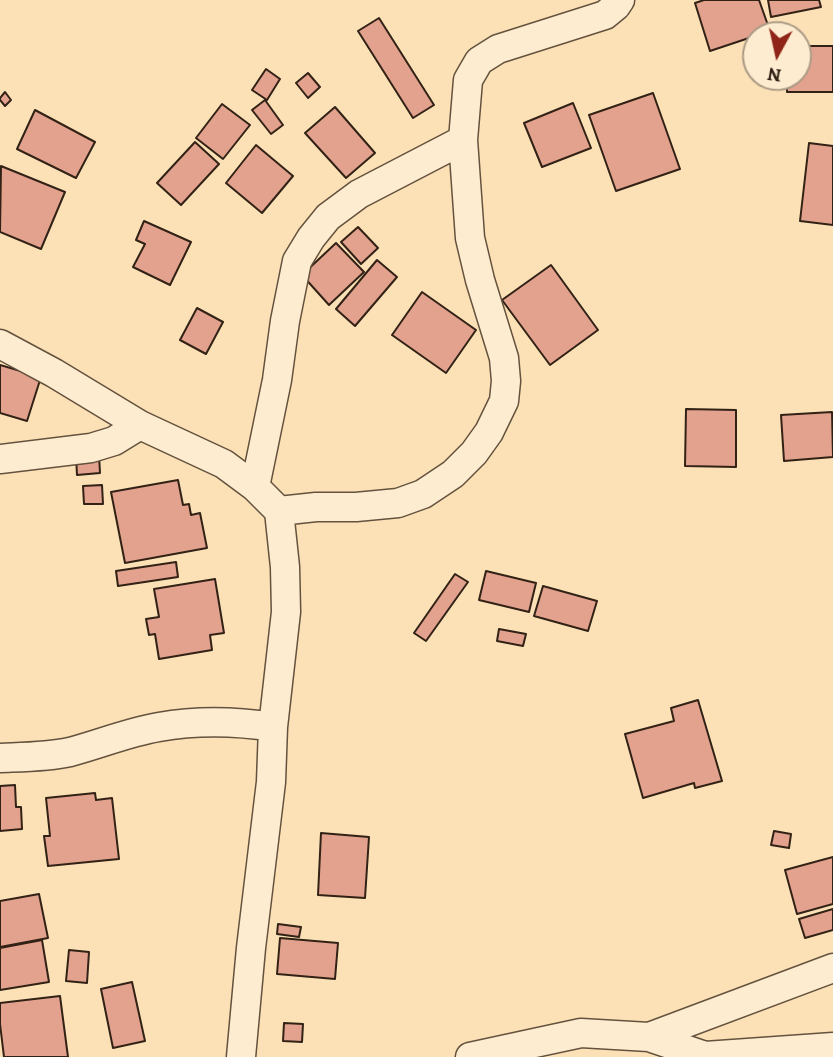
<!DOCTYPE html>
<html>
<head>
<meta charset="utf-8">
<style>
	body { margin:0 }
	#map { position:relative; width:833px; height:1057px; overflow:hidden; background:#fce1b7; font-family:Alegreya,serif }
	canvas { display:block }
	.north { position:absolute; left:742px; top:21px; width:70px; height:70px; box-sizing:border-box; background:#fdecd0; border:2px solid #ac9b86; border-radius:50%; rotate:188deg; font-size:19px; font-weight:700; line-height:28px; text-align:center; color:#322216 }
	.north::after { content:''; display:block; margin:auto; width:24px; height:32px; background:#8f2418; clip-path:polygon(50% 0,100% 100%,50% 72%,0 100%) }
</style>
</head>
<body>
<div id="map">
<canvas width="833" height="1057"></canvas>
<div class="north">N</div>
</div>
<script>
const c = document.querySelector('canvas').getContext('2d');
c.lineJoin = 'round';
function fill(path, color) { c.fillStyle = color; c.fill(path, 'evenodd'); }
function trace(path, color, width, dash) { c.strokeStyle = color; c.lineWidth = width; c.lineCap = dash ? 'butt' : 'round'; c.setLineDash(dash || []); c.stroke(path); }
const building = new Path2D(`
	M704 0H759L770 31 710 51 695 3Z
	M768 0H819L821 7 771 17Z
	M379 18 434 105 413 118 358 31Z
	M798 46H833V92H787V77H798Z
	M266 69 280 79 267 100 252 90Z
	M308 73 320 87 308 98 296 83Z
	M5 92 11 100 5 106 0 100V98Z
	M653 93 680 169 616 191 589 115Z
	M265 100 283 125 271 134 252 110Z
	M573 103 591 148 542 167 524 123Z
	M222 104 250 125 223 159 196 138Z
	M335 107 375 153 346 178 305 133Z
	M35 110 95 142 76 178 17 149Z
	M195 142 219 164 181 205 157 183Z
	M809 143 833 146V225L800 221Z
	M256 145 293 176 262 213 226 183Z
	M1 166 65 192 41 249 0 232Z
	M144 221 191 242 170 285 133 267 145 244 136 240Z
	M358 227 378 248 361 264 341 242Z
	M336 243 364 272 329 305 302 275Z
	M377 260 397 277 355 326 336 309Z
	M551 265 598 330 550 365 502 300Z
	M422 292 476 330 446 373 392 335Z
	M197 308 223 322 206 354 180 340Z
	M0 365 41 377 27 421 0 413Z
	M686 409 736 410V467L685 466Z
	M832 412 833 457 784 461 781 415Z
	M99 455 100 473 77 475 76 456Z
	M178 480 183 505 189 504 191 515 200 513 207 548 125 563 111 492Z
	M102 485 103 504H84L83 486Z
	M176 562 178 577 118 586 116 571Z
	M486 571 536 583 529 612 479 600Z
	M455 574 468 582 426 641 414 633Z
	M215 579 224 633 210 635 212 650 159 659 155 634 149 635 146 619 159 617 154 589Z
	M543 586 597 601 588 631 534 616Z
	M499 629 526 634 523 646 497 641Z
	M698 700 722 781 695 788 694 783 643 798 625 734 674 721 671 708Z
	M15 785 16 807H21L22 829 0 831V786Z
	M95 793 96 800 112 798 119 859 48 866 44 836H50L46 798Z
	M774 831 791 834 789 848 771 845Z
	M321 833 369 837 365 898 318 895Z
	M833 857V904L797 914 785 870Z
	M39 894 48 938 0 947V901Z
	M833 909V930L805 938 799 919Z
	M278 924 301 927 299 937 277 934Z
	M280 938 338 943 335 979 277 974Z
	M42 940 49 982 0 990V948Z
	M69 950 89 952 87 983 66 981Z
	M132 982 145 1041 113 1048 101 989Z
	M60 996 68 1057H4L0 1024V1003Z
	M284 1023 303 1024 302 1042 283 1041Z`);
const minor = new Path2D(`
	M0 344 54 373 140 425 224 464 255 487 279 511 285 567 286 612 273 727 271 782 251 948 241 1057
	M0 459 91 448 114 441 140 425
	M255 487 277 380 285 321 297 261 311 238 328 217 359 194 463 140
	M279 511 316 507H356L398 503 423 494 453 474 474 453 489 432 504 401 506 381 504 358 480 280 470 238 463 140 468 80 479 61 498 49 605 15 616 6 620 0
	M0 758C23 757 47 757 70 752 100 744 129 732 159 727 199 720 234 721 273 727
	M649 1037 833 968
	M470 1057 581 1033 649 1037 705 1056 833 1047`);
fill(building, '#e2a28d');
trace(building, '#322216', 2);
trace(minor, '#64523e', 31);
trace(minor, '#fdecd0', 28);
</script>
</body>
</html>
